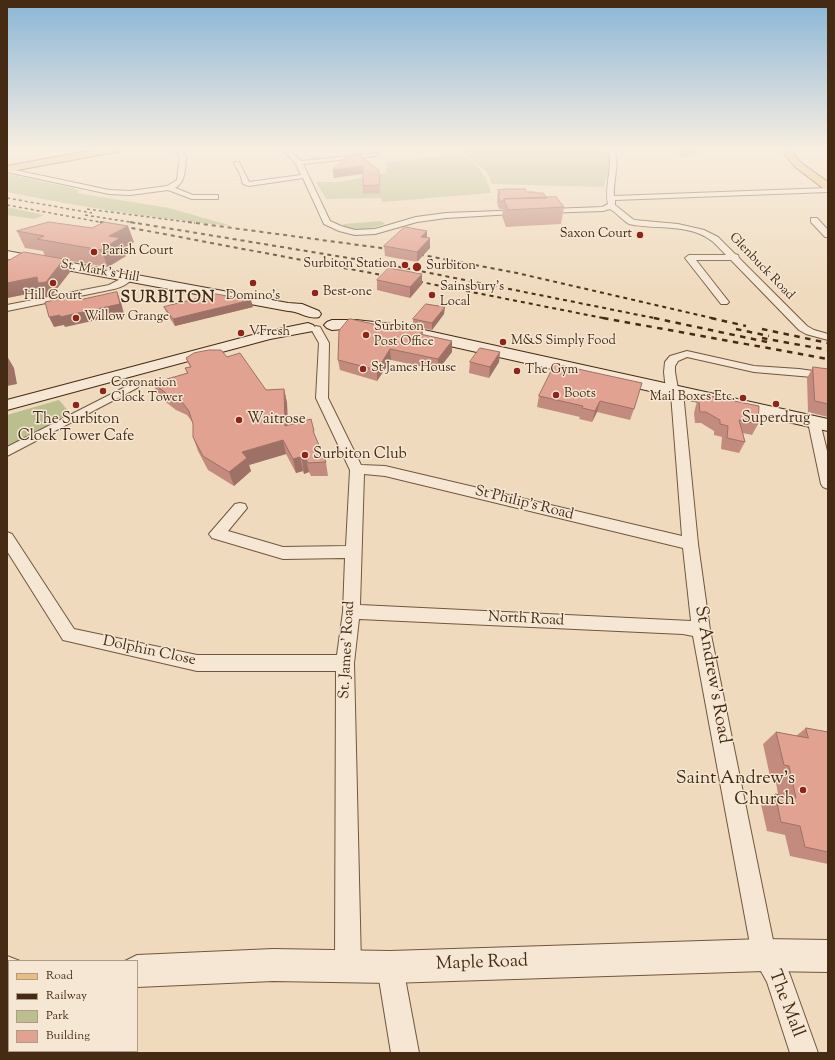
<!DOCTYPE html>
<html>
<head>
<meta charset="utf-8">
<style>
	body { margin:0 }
	#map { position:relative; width:835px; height:1060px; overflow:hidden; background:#efdabd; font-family:"Sorts Mill Goudy",serif }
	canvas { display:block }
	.frame { position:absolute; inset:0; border:8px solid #452b13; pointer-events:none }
	.legend { position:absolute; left:8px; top:960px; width:130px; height:92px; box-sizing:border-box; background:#f5e7d4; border:1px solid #af9c87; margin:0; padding:5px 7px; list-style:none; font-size:12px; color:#452b13 }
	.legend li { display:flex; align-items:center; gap:8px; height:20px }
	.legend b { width:20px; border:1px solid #af9c87 }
</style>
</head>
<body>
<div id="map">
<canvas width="835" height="1060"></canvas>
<div class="frame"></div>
<ul class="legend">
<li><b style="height:5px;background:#e8bd7e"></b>Road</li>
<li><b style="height:5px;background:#452b13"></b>Railway</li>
<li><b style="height:11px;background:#bbbf8f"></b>Park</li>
<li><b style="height:11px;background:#e2a292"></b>Building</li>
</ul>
</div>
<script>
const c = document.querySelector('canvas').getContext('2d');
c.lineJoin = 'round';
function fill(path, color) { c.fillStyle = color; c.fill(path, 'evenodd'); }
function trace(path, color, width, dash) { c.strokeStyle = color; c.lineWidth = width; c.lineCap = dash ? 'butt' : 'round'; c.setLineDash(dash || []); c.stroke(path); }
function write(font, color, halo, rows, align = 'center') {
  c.font = font + ' "Sorts Mill Goudy",serif'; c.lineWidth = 3; c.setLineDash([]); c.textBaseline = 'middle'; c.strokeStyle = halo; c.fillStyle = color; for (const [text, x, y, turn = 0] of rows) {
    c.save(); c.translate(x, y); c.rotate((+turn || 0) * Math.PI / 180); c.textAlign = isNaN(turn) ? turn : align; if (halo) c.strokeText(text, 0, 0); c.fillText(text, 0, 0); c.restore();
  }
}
const green = new Path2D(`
	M478 148H603C615 164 608 171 604 187L492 184 486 171 460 151Z
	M676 148H694L698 153 694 156 680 157Z
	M463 155C479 167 485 172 491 193L382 202 381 198 326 199 316 182H339L386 173 387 162Z
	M7 174 73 188 79 191 77 193 169 208 232 226C157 219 82 207 7 192Z
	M7 207 44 215 34 219 7 215Z
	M381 221 385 224C367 230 359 232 341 226L344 224Z
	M59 400 71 414 7 446V415Z`);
const minor = new Path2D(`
	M173 148H179L186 157C185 168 186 182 175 188L193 195H218V199H192L168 190 130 195 109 194 7 172V167L15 170 109 190 130 191 167 186 177 180 180 157Z
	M281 148H288L301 161 377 153 378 154 375 156 303 164 330 221 341 226 355 230 375 229 416 217 446 213 602 207 608 204C604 185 614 167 608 148H614C620 165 613 179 614 196L828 188V192L615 200V205L634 220 678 224 704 230 718 237 735 254 738 255 739 258 807 326 814 330 828 334V340L806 334 799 330 731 260H696L729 302 727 304H721L685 258 689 255H726C721 250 717 245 712 241 689 223 656 230 629 224 622 220 617 213 610 209L603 211 513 214 446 218 417 222 375 234 355 235 339 231 324 224 303 178 249 186 243 184 240 174 234 163 235 162H239L249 182 301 175 296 164Z
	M458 148H467L461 151Z
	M811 218H817L828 230V237H825L811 222Z
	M128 275 133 278C128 284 122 287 114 289L7 311V305L109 285Z
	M316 326 320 327 329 343 328 398 361 465 385 466 682 536 671 394 666 391 664 372 665 362 670 356 687 351 754 366 799 369 828 373V377L824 378 754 372 687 357 678 361 675 366V372L678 389 683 392 698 544 710 630 775 950 786 966 790 975 818 1053H790L767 982 752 955 693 636 683 634 359 619 354 663 361 965 357 974 348 978 339 974 335 965 336 671H197L63 640 7 551V532L12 534 74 629 197 655H337L343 612 345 558 283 559 212 538 209 534 235 504 240 503 245 504 247 508 228 531 283 547 346 546 350 470 316 398 319 343 311 329ZM364 474 385 476 683 548 691 621 360 605Z
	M133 383 137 384 139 386 137 388 7 456V447Z
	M814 418 818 419 820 422 828 455V489L823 487 821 484 808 422 810 419Z
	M390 954 399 958 403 967 419 1053H391L377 967 381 958Z
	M93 1051H121V1053H93Z`);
const tertiary = new Path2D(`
	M764 939 828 940V972L764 971 390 983 273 981 137 987V961H125L137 955 273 949 390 951Z
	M7 956 20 961H9V988H7Z`);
const secondary = new Path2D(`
	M7 251 288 303 302 304 319 311 321 314 319 317C308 320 299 311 288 311L7 259Z
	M332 320H356L401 325 828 419V431L401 335 356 328 332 330 327 328 324 325 327 322Z
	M308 323 313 325 316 328 313 331 270 339 7 410V400L264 332Z`);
const primary = new Path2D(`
	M104 148H125L121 151 7 172V166Z
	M780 148H789L800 162 828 182V190L824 189 794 166Z`);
const railFar2 = new Path2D(`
	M7 198 92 213
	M7 205 105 223
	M87 209 195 223
	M85 215 136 223`);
const railFar1 = new Path2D(`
	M100 222 392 277
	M130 222 385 264 659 319
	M188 222 396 250
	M412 253 517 273 716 319
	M411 280 608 319`);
const rail = new Path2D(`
	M603 318 828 359
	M654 318 767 342
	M711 318 746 326
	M736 329 769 336
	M762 329 828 343
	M762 338 828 350`);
const wall = new Path2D(`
	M333 170H379L380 193 363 194V174L334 178Z
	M498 190 527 192 535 193 547 198 564 207 561 224 506 227 502 216 503 209H499L497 202Z
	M17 231 134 242 124 248 126 256 108 267 64 260 70 272 52 295 44 296 42 291 7 298V260L45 256 43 251 25 248Z
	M427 231V238L430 248 417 262 385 256 384 246Z
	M422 274V284L410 298 377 290V280Z
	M164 307H253L175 326 167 314Z
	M444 314 432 330 413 326V319Z
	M400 330 423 331V335L452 341V352L438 370 391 360 377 381 340 370 338 360Z
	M227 357 266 390 284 389 287 403 288 425 316 438 326 462 328 476H311L309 472 304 474 303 471 296 473 286 454 249 465 251 471 234 486 208 470 198 451 193 437V423L187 415 176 410 158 396 153 383 187 373 185 368 190 367 186 358Z
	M470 362H499L489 378 469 373Z
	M555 364 634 409 630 420 597 412 592 422 579 419 580 417 537 407 539 396Z
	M813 367 828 369V417L808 412 807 378Z
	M701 394 729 400 730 398 758 424 752 435 743 433 745 442 739 453 721 449 722 437 714 435V431L701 423H695L694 413 696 405Z
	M806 728 828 732V864L790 856 785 835 767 831 761 804 775 794H778L775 777 770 776 763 744 776 732 796 736Z`);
const shadedWall = new Path2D(`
	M363 166 364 173 334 178 333 170Z
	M128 226 134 242 124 248 126 256 108 267 101 250 109 236Z
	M427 231V240L421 237Z
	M430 238V248L417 262V252Z
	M64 259 70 272 52 295 44 296 42 291 7 298V283Z
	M422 274V284L410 298V287Z
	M117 292 121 302 124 314 65 327 64 325 54 327 49 317 60 315Z
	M251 300 253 307 175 326 173 319Z
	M445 307 444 314 432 330V323Z
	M452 341V352L438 370V359Z
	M390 349 391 360 377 381V370Z
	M500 352 499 362 489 378 490 367Z
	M7 356 14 368 17 384 7 386Z
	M284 389 287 403 288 440 285 426Z
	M600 401 597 412 592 422 595 411Z
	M283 440 286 454 249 465 251 471 234 486 229 472 242 452Z
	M300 457 303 471 296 473 293 459Z
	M306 459 309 472 304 474 302 460Z`);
const building = new Path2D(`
	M350 153 358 154 379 170 380 185 363 186V166L333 170Z
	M506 189H525L527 192H535V193H543L547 198 504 199 503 201 500 202 498 194H500L498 190Z
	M556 197 564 207 508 210 504 199Z
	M49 222 92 228 104 222 128 226 109 236 120 238 101 250 37 239 44 236 17 231Z
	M405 227 427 231 421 237 430 238 417 252 384 246Z
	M24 252 64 259 46 282 38 283 37 277 7 283V260H9Z
	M389 268 422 274 410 287 377 280Z
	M117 292 120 304 60 317V315L49 317 45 302 81 295 82 299Z
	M216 294 251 300 173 319 164 307Z
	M426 304 445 307 432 323 413 319Z
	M349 319H351L400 330 403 326 423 331 420 334 452 341 438 359 390 349 377 370 338 360 339 331Z
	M480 348 500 352 490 367 470 362Z
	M209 350H221L227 357 240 353 266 390 284 389 285 426 311 419 314 431H313L326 462 308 463 306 459 302 460 300 457 293 459 283 440 242 452 247 458 229 472 203 456 193 437V424L189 411 182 402 171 397 153 383 188 373 185 368 191 367 186 358 194 353Z
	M555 364 642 383 634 409 600 401 595 411 582 408 583 406 539 396Z
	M813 367 828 369V404L815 401Z
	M701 394 730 400V398L734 401 759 406 758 424 739 420 745 442 727 438 728 426 720 424V420L706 412H700L699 402Z
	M806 728 828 732V852L805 847 800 826 781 822 775 794 796 798 789 766 784 765 776 732 808 738Z`);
const markers = [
	[640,235,4,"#8f2418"],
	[94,252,4,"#8f2418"],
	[405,265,4,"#8f2418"],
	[417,267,5,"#8f2418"],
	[53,283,4,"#8f2418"],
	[253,283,4,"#8f2418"],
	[315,293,4,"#8f2418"],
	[432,295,4,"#8f2418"],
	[76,318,4,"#8f2418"],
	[241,333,4,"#8f2418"],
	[366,335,4,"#8f2418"],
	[503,342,4,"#8f2418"],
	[363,369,4,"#8f2418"],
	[517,371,4,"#8f2418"],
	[103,391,4,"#8f2418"],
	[556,395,4,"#8f2418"],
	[743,398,4,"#8f2418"],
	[776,404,4,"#8f2418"],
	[76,405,4,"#8f2418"],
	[239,420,4,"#8f2418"],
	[305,455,4,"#8f2418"],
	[803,790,4,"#8f2418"]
];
const farPoinames = [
	["Saxon Court",632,235,"right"],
	["Parish Court",102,252],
	["Surbiton Station",397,265,"right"],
	["Surbiton",426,267],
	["Sainsbury's",440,288],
	["Local",440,303],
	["Best-one",323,293],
	["Hill Court",53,297,"center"],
	["Domino's",253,297,"center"],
	["Willow Grange",84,318],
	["Surbiton",374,328],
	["Post Office",374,343],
	["VFresh",249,333],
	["M&S Simply Food",511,342],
	["St James House",371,369],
	["The Gym",525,371],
	["Coronation",111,384],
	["Clock Tower",111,399],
	["Boots",564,395],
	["Mail Boxes Etc.",735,398,"right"]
];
const farStreetnames = [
	["Glenbuck Road",761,267,46],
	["St. Mark's Hill",100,272,10]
];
const poiNames = [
	["Superdrug",776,419],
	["The Surbiton",76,420],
	["Clock Tower Cafe",76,437],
	["Waitrose",247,420,"left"],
	["Surbiton Club",313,455,"left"]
];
const streetNames = [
	["St Philip's Road",524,504,14],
	["North Road",526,620,3],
	["St. James' Road",348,650,-87],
	["Dolphin Close",149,652,12]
];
const farDistrictnames = [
	["SURBITON",168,299]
];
const nearStreetnames = [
	["St Andrew's Road",711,675,80],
	["Maple Road",482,964,-2],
	["The Mall",785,1004,69]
];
const nearPoinames = [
	["Saint Andrew's",795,780],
	["Church",795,801]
];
fill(green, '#bbbf8f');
trace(minor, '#70573e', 2);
trace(tertiary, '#70573e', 2);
trace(secondary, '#452b13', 2);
trace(primary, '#452b13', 2);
fill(minor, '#f5e7d4');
fill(tertiary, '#f5e7d4');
fill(secondary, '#f5e7d4');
fill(primary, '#e8bd7e');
trace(railFar2, '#452b13', 1.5, [3, 3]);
trace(railFar1, '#452b13', 2, [4, 4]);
trace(rail, '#452b13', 2.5, [5.5, 5.5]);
fill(wall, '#c28b7e');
fill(shadedWall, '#9e7166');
fill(building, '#e2a292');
trace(building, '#9e7166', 1);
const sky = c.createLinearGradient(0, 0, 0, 297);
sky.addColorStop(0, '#8ab6d6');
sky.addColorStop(0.5, '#f8eee1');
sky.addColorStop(1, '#f8eee100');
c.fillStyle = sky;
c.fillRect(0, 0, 835, 297);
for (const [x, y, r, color] of markers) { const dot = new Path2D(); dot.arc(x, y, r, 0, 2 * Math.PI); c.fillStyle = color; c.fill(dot); trace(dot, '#f5e7d4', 1.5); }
write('13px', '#452b13', '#f5e7d4', farPoinames, 'left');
write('13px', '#452b13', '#f5e7d4', farStreetnames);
write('15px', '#452b13', '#f5e7d4', poiNames);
write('15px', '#452b13', '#f5e7d4', streetNames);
c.letterSpacing = '1px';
write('bold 16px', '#452b13', '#f5e7d4', farDistrictnames);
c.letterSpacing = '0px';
write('18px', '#452b13', '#f5e7d4', nearStreetnames);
write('18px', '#452b13', '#f5e7d4', nearPoinames, 'right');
</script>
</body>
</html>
